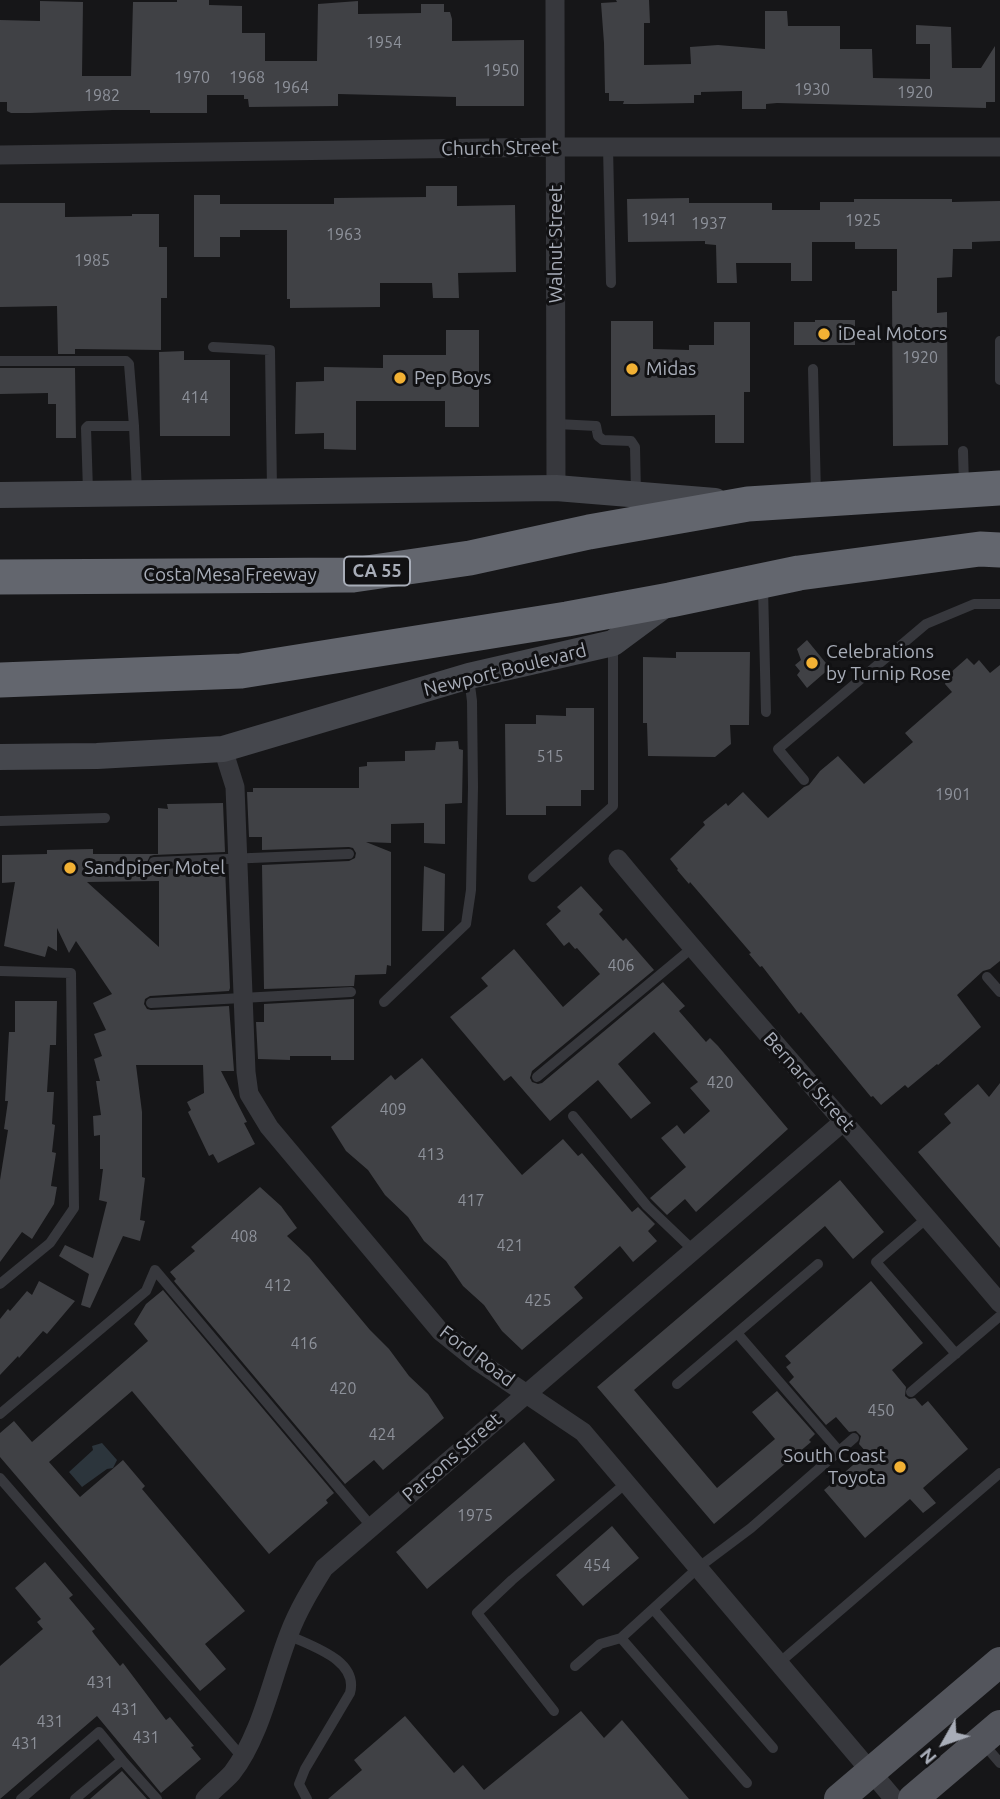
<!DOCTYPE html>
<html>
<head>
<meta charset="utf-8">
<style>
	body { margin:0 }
	#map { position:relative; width:1000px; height:1799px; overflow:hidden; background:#161618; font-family:Ubuntu,sans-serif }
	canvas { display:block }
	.north { position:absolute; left:909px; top:1708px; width:70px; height:70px; -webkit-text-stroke:5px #111113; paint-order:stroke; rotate:230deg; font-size:19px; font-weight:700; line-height:28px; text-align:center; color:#a8adb8 }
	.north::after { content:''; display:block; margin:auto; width:24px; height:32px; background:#a8adb8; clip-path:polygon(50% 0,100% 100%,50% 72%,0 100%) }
</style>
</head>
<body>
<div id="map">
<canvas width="1000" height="1799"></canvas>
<div class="north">N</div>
</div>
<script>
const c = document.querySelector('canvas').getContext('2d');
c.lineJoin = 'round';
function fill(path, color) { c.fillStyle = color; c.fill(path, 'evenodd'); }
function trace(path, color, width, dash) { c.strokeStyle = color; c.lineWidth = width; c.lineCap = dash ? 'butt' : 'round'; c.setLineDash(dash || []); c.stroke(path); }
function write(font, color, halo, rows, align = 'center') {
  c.font = font + ' Ubuntu,sans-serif'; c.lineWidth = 6; c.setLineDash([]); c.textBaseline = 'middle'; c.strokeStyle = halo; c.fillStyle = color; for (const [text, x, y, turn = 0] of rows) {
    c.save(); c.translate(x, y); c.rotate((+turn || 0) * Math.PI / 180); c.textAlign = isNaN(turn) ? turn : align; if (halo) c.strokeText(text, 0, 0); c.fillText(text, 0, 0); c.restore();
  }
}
const water = new Path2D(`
	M102 1443 117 1460 113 1468 107 1469 82 1487 69 1472 93 1450 92 1446Z`);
const building = new Path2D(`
	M177 0H209V5L242 6V33H265V61H317L318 4 358 1V14L421 13V4H444V12H450L452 19V41L524 40V106H456V97L338 94V106L249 107 248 99H244V95H207V113H150V110H113L30 113H11L7 111V102H0V20L40 21V1L83 2 82 76H131L133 2H177Z
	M616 0H649L650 23H644V65L691 64 690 47 718 45 765 49V11H787L788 26H840V49H872L873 78 930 79V44H916V25L951 27 952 68H981L995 46V102H986V108L777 103 766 104V109H742V91L701 92V95H694V103L637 104H623L624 101H609V93H605L604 43 601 3 617 2Z
	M426 186H457V206L515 205 516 272 458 273 459 298H433L432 283H380V307L290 308V299H287V230H240V237H220V257H194V195H220V204H334V198L426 197Z
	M689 198V203H772V210H820V202H854V199H952V202L1000 201V241L972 242V249H953L952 277 937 278V313L947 312 948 445 893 446 892 291H897V249H855V242H812V281H791V263H736L737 283H717L716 245 705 244V241L628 242 627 199Z
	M0 203H65V217L132 216V214H159V247H167V298H161V350L75 349V354H58L57 306 0 307Z
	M815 320H855V345H794V322H815Z
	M611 321H653V349L689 350V345H714V322H750V392H744V443H715V415L611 416Z
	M446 330H479V427H445V401H356V450L324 449V433L295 434 296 382 324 381V367L383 368V355H446Z
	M184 351V360H230V436H160L159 352Z
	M0 368H75L76 438H56V404H48V393L0 394Z
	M807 640 830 668 807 688 797 675 800 671 795 665 801 660 797 649Z
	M676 652H750L749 725H730L731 744 715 757 648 756 647 723H643V657L676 658Z
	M967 658 974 665 979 660 990 673 1000 665V961L990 969 983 971 957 995 981 1027 938 1065 937 1064 908 1088 905 1085 881 1105 873 1096 871 1097 801 1012 799 1014 762 966 760 967 749 954 751 953 690 882 689 884 677 870 678 869 670 859 705 825 703 822 726 803 728 806 743 792 768 818 804 787 809 785 820 771 838 756 864 784 913 742 905 733 952 692 945 684 949 674Z
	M566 708H594V790H581V806H546V815H506L505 724H536V715L566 716Z
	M458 741 459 749 463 750 462 803 445 804V844L424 843V823L391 824V843L366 842 391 852V966L387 965 386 974 355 975 354 986 264 989 262 865 349 861 355 858 356 853 353 848 349 847 262 850V837H249L247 792H253V788H359V767L367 766V762L405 761V751L435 750 436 742Z
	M223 803 225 852 154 855 150 856 147 862 148 867 154 869 225 867 230 988 229 991 150 996 145 999 144 1004 147 1009 151 1010 229 1006 234 1071H221L247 1122 244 1123 255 1144 218 1163 213 1154 209 1156 188 1112 191 1110 187 1102 204 1093 203 1065H136L142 1112V1177L145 1178 140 1220 145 1221 140 1241 123 1236 90 1308 81 1305 89 1274 59 1256 65 1245 93 1258 107 1202 99 1200 103 1169H100V1135L94 1136 93 1116 101 1115 96 1081H100L94 1059 102 1056 94 1034 106 1030 93 1003 112 994 76 941 69 953 57 928V951L48 946 45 957 4 946 15 882 2 883V855L47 854V850L93 849V854H158V808L168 809 167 804ZM159 881V947L87 882Z
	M424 866 445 874 444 931H422Z
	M581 886 603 910 599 914 623 941 626 938 654 970 532 1071 530 1078 532 1082 538 1084 542 1083 663 982 685 1006 679 1011 706 1042 710 1038 718 1046 788 1129 696 1212 685 1199 667 1215 650 1198 686 1167 661 1138 677 1125 684 1134 710 1111 690 1088 698 1082 654 1032 618 1064 651 1103 631 1119 598 1080 550 1121 511 1076 504 1081 450 1017 488 986 481 978 514 949 563 1007 600 974 577 948 575 949 569 942 564 946 546 924 561 911 557 907Z
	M354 999V1060H331V1056H290V1060L258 1059 256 1022H264V1004Z
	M15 1001H57L56 1045H50L47 1092H54L52 1124 55 1125 52 1152 56 1153 51 1186 57 1187 54 1204 32 1239 22 1232 0 1262V1180L8 1130 4 1129 8 1101H5L9 1032H15Z
	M422 1058 522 1175 563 1139 578 1156 582 1153 632 1212 638 1207 655 1224 648 1231 657 1241 633 1262 620 1246 574 1287 583 1298 522 1350 502 1331 484 1305 463 1286 446 1261 424 1241 408 1217 385 1195 368 1170 346 1151 331 1127 391 1075 395 1080Z
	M1000 1083V1248L918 1152 951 1123 944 1114 963 1097 978 1084 989 1097Z
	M840 1180 884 1232 853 1259 825 1226 634 1390 717 1488 775 1439 752 1412 777 1391 815 1434 809 1440 811 1442 714 1524 597 1387Z
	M260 1187 281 1206 297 1228 287 1236 309 1257 370 1330 389 1349 409 1376 428 1394 444 1418 383 1470 374 1460 345 1484 174 1281 176 1279 170 1272 195 1251 191 1247Z
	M39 1281 75 1301 47 1334 43 1331 19 1358 18 1356 0 1375V1319L8 1309 10 1311 27 1291 32 1295Z
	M871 1281 923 1343 892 1370 906 1387 905 1396 909 1399 915 1398 922 1406 928 1401 968 1449 923 1488 936 1503 923 1513 910 1499 865 1538 824 1490 867 1453 859 1444 861 1436 856 1431 849 1432 836 1417 826 1425 789 1382 794 1377 786 1367 791 1363 785 1356Z
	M163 1290 334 1493 326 1500 328 1503 269 1554 132 1391 49 1462 80 1497 123 1460 145 1486 142 1489 245 1611 205 1644 226 1669 200 1691 0 1457V1433L14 1421 32 1442 148 1341 134 1324 146 1304Z
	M524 1442 555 1480 427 1589 396 1552Z
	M612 1526 639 1558 583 1606 556 1575Z
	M45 1562 73 1595 69 1598 95 1629 92 1631 94 1634 120 1666 123 1663 166 1720 170 1717 194 1746 191 1747 201 1759 161 1793 97 1716 0 1799V1666L43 1629 37 1622 41 1619 15 1588Z
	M581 1711 604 1738 622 1720 689 1799H328L362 1770 354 1760 405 1716 454 1773 463 1765 484 1790Z
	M122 1771 147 1799H90Z`);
const lane = new Path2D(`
	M608 147 611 283
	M1000 341V380
	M213 347 270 350 272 490
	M0 361H126L129 364 134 426
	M813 369 816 495
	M557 424 596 426 598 436 603 440 631 441 635 447 636 494
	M963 451 964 485
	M88 491 86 428 88 426H134L137 492
	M763 587 766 712
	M804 780 778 749 926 624 974 604H1000
	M0 821 105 818
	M154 862 349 854
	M533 877 613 806V644
	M0 971 71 973 74 1208 50 1243 0 1284
	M987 977 1000 992
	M384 1002 466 924 471 890 473 787 472 701 469 678
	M151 1003 351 992
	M537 1077 692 948
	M573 1116 647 1206 693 1250
	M927 1218 876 1262 956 1354
	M737 1333 818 1264
	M677 1384 737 1333 839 1451
	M911 1392 1000 1316
	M0 1414 146 1291 155 1270 371 1526
	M0 1478 242 1757
	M653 1609 773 1748
	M288 1635C311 1646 359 1660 350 1693L305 1769 299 1784 307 1799
	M779 1663 1000 1473
	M575 1666 600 1644 621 1638
	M554 1711 477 1613 512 1580 626 1483
	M982 1742 1000 1763
	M747 1783 621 1638 699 1567 751 1528 854 1438
	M21 1799 99 1732 122 1760
	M75 1799 122 1760 157 1799`);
const street = new Path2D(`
	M555 0 556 488
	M0 155 556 147H1000
	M223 749 235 787 246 1072 249 1094 269 1127 440 1331 476 1360 583 1432 894 1799
	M618 859C743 1010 874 1154 1000 1303
	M205 1799C213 1790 224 1782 232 1773 261 1736 272 1677 289 1634 298 1610 311 1589 324 1568L844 1121`);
const secondary = new Path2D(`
	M0 495 556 488 715 501
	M0 757 97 756 223 749 469 676 613 643 667 603`);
const primary = new Path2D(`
	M839 1799 1000 1662
	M913 1799 1000 1725`);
const highway = new Path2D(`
	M0 577 353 575 470 558 589 532 748 504 1000 488
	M0 680 241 671 567 619 670 600 799 573 980 549 1000 550`);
const markers = [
	[824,334,7,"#f2b134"],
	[632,369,7,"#f2b134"],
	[400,378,7,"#f2b134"],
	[812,663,7,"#f2b134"],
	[70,868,7,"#f2b134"],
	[900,1467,7,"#f2b134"]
];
const numberNames = [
	["1954",384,43],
	["1950",501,71],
	["1970",192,78],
	["1968",247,78],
	["1964",291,88],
	["1930",812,90],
	["1920",915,93],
	["1982",102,96],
	["1941",659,220],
	["1925",863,221],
	["1937",709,224],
	["1963",344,235],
	["1985",92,261],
	["1920",920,358],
	["414",195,398],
	["515",550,757],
	["1901",953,795],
	["406",621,966],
	["420",720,1083],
	["409",393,1110],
	["413",431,1155],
	["417",471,1201],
	["408",244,1237],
	["421",510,1246],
	["412",278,1286],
	["425",538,1301],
	["416",304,1344],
	["420",343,1389],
	["450",881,1411],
	["424",382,1435],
	["1975",475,1516],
	["454",597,1566],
	["431",100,1683],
	["431",125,1710],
	["431",50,1722],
	["431",146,1738],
	["431",25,1744]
];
const shields = [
	[377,571,66]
];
const shieldNames = [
	["CA 55",377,571]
];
const streetNames = [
	["Church Street",500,148,-1],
	["Walnut Street",556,244,-90],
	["Costa Mesa Freeway",230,575],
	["Newport Boulevard",505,670,-14],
	["Bernard Street",809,1082,48],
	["Ford Road",477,1356,37],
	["Parsons Street",452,1457,-41]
];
const poiNames = [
	["iDeal Motors",838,334],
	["Midas",646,369],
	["Pep Boys",414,378],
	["Celebrations",826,652],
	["by Turnip Rose",826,674],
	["Sandpiper Motel",84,868],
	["South Coast",886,1456,"right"],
	["Toyota",886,1478,"right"]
];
fill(water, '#2c353c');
fill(building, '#404145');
trace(lane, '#37383d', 10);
trace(street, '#37383d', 19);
trace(secondary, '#45474d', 26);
trace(primary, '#53555c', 30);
trace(highway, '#63666e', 35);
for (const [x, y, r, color] of markers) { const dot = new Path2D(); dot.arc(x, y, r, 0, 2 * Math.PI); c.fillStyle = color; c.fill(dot); trace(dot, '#111113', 2.5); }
write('16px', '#8e929b', null, numberNames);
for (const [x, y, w] of shields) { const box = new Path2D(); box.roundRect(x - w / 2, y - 14.5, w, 29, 5); c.fillStyle = '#111113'; c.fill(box); trace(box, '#a8adb8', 2); }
write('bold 18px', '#a8adb8', null, shieldNames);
write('19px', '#a8adb8', '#111113', streetNames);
write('19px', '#a8adb8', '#111113', poiNames, 'left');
</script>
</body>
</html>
